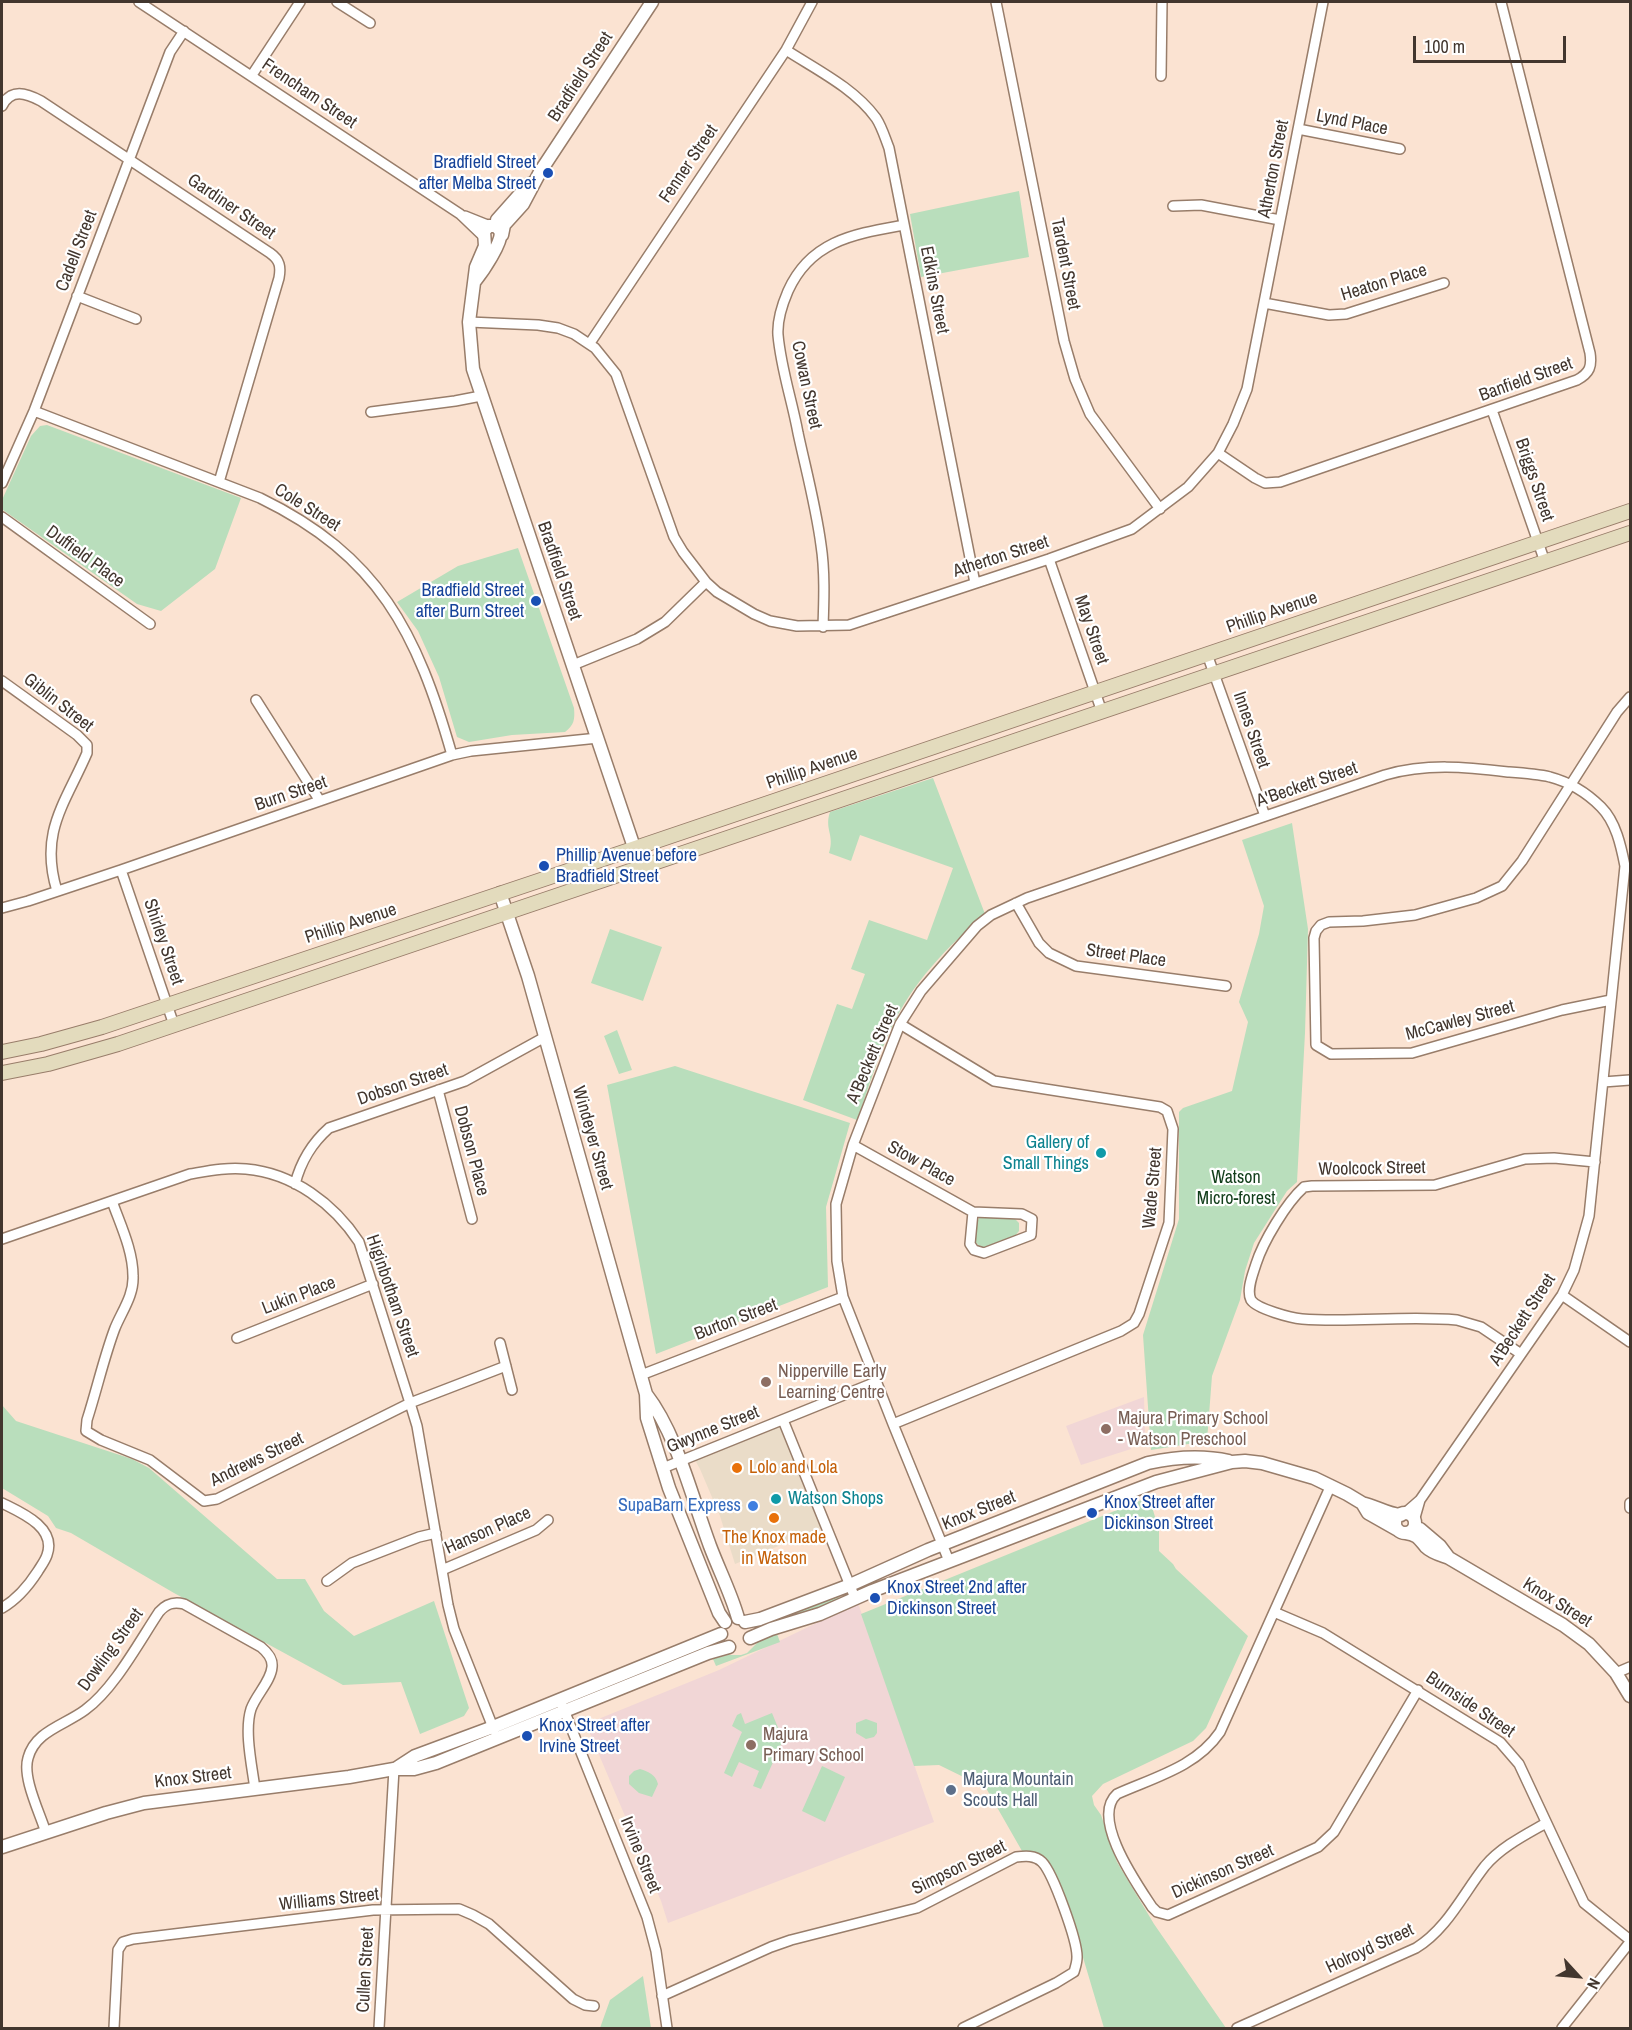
<!DOCTYPE html>
<html>
<head>
<meta charset="utf-8">
<style>
	body { margin:0 }
	#map { position:relative; width:1632px; height:2030px; overflow:hidden; background:#fbe3d2; font-family:"Archivo Narrow",sans-serif }
	canvas { display:block }
	.frame { position:absolute; inset:0; border:3px solid #42362e; pointer-events:none }
	.north { position:absolute; left:1548px; top:1946px; width:60px; height:60px; -webkit-text-stroke:4px #fff; paint-order:stroke; rotate:116deg; font-size:16px; font-weight:700; line-height:24px; text-align:center; color:#42362e }
	.north::after { content:''; display:block; margin:auto; width:21px; height:27px; background:#42362e; clip-path:polygon(50% 0,100% 100%,50% 72%,0 100%) }
	.scale { position:absolute; left:1413px; top:36px; width:153px; height:27px; box-sizing:border-box; border:3px solid #42362e; border-top:0; padding-left:8px; font-size:18px; line-height:21px; white-space:nowrap; color:#42362e; -webkit-text-stroke:4px #fff; paint-order:stroke }
</style>
</head>
<body>
<div id="map">
<canvas width="1632" height="2030"></canvas>
<div class="frame"></div>
<div class="north">N</div>
<div class="scale">100 m</div>
</div>
<script>
const c = document.querySelector('canvas').getContext('2d');
c.lineJoin = 'round';
function fill(path, color) { c.fillStyle = color; c.fill(path, 'evenodd'); }
function trace(path, color, width, dash) { c.strokeStyle = color; c.lineWidth = width; c.lineCap = dash ? 'butt' : 'round'; c.setLineDash(dash || []); c.stroke(path); }
function write(font, color, halo, rows, align = 'center') {
  c.font = font + ' "Archivo Narrow",sans-serif'; c.lineWidth = 4.5; c.setLineDash([]); c.textBaseline = 'middle'; c.strokeStyle = halo; c.fillStyle = color; for (const [text, x, y, turn = 0] of rows) {
    c.save(); c.translate(x, y); c.rotate((+turn || 0) * Math.PI / 180); c.textAlign = isNaN(turn) ? turn : align; if (halo) c.strokeText(text, 0, 0); c.fillText(text, 0, 0); c.restore();
  }
}
const commercial = new Path2D(`
	M782 1425 822 1528 735 1564 720 1516 700 1469 695 1460Z`);
const education = new Path2D(`
	M1144 1397 1145 1433 1132 1434 1131 1449 1081 1465 1066 1426Z
	M858 1603 934 1822 668 1923 661 1901 586 1724 719 1670Z`);
const green = new Path2D(`
	M1019 191 1029 257 921 277 910 214Z
	M47 425 241 498 215 569 161 611 137 604 3 510 2 500 31 436 40 426Z
	M518 548 574 708C575 720 574 725 565 732L512 735 469 742 457 737 439 677 418 631 397 602 458 566Z
	M933 778 985 914C948 946 911 984 891 1029 877 1058 868 1090 857 1120L803 1100 837 1004 852 1009 865 974 851 969 869 920 927 940 953 868 860 835 851 861 829 853C835 835 824 829 830 812Z
	M1292 823 1308 929 1305 1033 1297 1182 1287 1191 1254 1243 1245 1271 1240 1300 1212 1376 1207 1441 1151 1450 1143 1335 1179 1219V1112L1183 1108 1232 1091 1248 1022 1239 1002 1259 934 1264 906 1242 840Z
	M610 929 662 947 643 1001 591 983Z
	M617 1030 632 1070 619 1074 604 1036Z
	M675 1066 850 1123 826 1207 828 1287 656 1354 607 1085Z
	M982 1215 1015 1219 1019 1223V1231L1014 1237 982 1248 975 1242C975 1233 974 1222 982 1215Z
	M2 1405 16 1421 132 1459 149 1468 277 1579H305L324 1611 354 1636 434 1601 469 1708 464 1716 420 1734 401 1682 343 1685 174 1593 71 1533 56 1528 48 1516 2 1488Z
	M1149 1497 1159 1530V1551L1173 1564 1176 1569 1248 1636 1206 1728 1193 1741 1103 1784 1092 1796 1094 1805 1101 1815 1117 1862 1154 1924 1226 2028H1104L1082 1954 1046 1858 1035 1852 1022 1851 986 1788 939 1765 914 1766 861 1614Z
	M837 1594 840 1600 838 1602 783 1622 781 1616Z
	M776 1631 780 1642 716 1666 713 1659 728 1655H741L747 1653 760 1640Z
	M741 1713 745 1724 772 1713 783 1740 761 1789 753 1786 759 1771 739 1762 732 1777 724 1773 742 1732 732 1726 737 1715Z
	M866 1719 877 1723V1733L874 1737 866 1739 856 1733V1723Z
	M822 1766 845 1777 825 1822 802 1811Z
	M640 1769C649 1772 655 1774 658 1784L652 1797 639 1793 629 1784V1776L634 1771Z
	M643 1976 651 2028H600L610 2000Z`);
const minor = new Path2D(`
	M139 2 460 214 483 236
	M337 2 370 23
	M996 2 1064 341 1075 379 1090 414 1160 509
	M786 50C817 70 854 88 876 118 882 127 885 138 889 148L975 583
	M252 75 300 2
	M1161 76 1162 2
	M2 106C11 88 26 93 41 101L270 253C280 260 281 267 279 278L219 482
	M1298 129 1400 149
	M1173 206 1201 205 1280 220
	M465 216 490 226
	M77 296 136 319
	M1264 303 1329 315 1346 314 1444 283
	M469 322 538 325 558 328 574 334 595 348 616 374 674 537 683 552 706 582 717 592 754 614 770 621 797 626 849 625 1049 559 1132 529 1188 487 1218 453 1233 424 1247 389 1323 2
	M590 343 786 50 812 2
	M1492 410 1545 562
	M34 411 260 498C379 556 417 632 452 755
	M371 412 455 401 481 396
	M1218 453 1255 478 1265 483 1280 482 1577 380C1590 373 1592 366 1590 353L1501 2
	M2 483 34 411 170 52 184 31
	M2 517 150 624
	M1049 559 1102 712
	M823 627C824 600 825 571 821 545 816 507 806 470 798 433 792 400 781 369 778 335 777 320 782 305 788 291 811 240 855 234 904 225
	M1207 654 1265 816
	M573 665 637 639 665 622 706 582
	M2 681 77 735 87 745V753C65 804 39 832 57 891
	M256 700 320 801
	M121 870 174 1025
	M1016 903 1039 943 1049 953 1076 966 1226 986
	M2 908 28 901 121 870 452 755 471 751 598 738
	M1611 1000 1562 1010 1412 1053 1331 1054 1316 1045 1314 938 1316 931 1321 925 1329 922 1363 921 1415 915 1476 898 1502 886 1522 861 1617 712 1630 697
	M1603 1082 1630 1080
	M438 1090 472 1219
	M853 1145 973 1212 1022 1214 1032 1219 1031 1235 984 1253 974 1250 970 1244 973 1212
	M295 1184C301 1161 311 1144 329 1128L465 1081 545 1037
	M112 1201C120 1224 133 1250 133 1276 134 1295 122 1311 115 1328 104 1357 97 1389 87 1420L86 1431 101 1440 150 1460 204 1501 217 1499 410 1403 506 1366
	M2 1239 190 1174C208 1171 227 1167 246 1169 293 1173 334 1204 359 1242L410 1403 417 1426 448 1605 454 1629 494 1730
	M1562 1295 1630 1342
	M237 1338 373 1284
	M500 1343 512 1390
	M1521 1354 1481 1327 1457 1320C1405 1315 1353 1323 1302 1319 1291 1318 1257 1309 1251 1300 1246 1290 1253 1274 1256 1264 1263 1242 1286 1203 1304 1187L1312 1186 1435 1185 1525 1159 1554 1158 1595 1162
	M641 1375 843 1297
	M783 1420 855 1598
	M893 1424 1121 1331 1134 1323 1139 1314 1169 1223 1173 1129 1167 1111 1160 1107 994 1081 900 1024
	M663 1468 876 1382
	M1331 1485 1220 1732C1196 1767 1155 1777 1117 1794 1090 1818 1137 1884 1152 1907L1157 1912 1168 1915 1318 1847 1334 1832 1418 1690
	M2 1503C20 1512 57 1527 47 1555 45 1561 41 1566 38 1571 29 1585 16 1600 2 1608
	M1630 1508V1503
	M1414 1521 1420 1500
	M949 1561 893 1424 843 1297 837 1261 836 1204 853 1145 900 1024 921 991 977 926 991 915 1027 898 1385 775C1427 763 1466 767 1508 772 1522 773 1537 774 1550 777 1569 782 1587 793 1601 807 1616 822 1621 846 1625 866L1589 1216 1574 1270 1562 1295 1420 1500 1404 1514
	M442 1570 536 1530 548 1520
	M327 1581 352 1563 419 1537 436 1533
	M1274 1612 1323 1633 1500 1742 1519 1764 1584 1903 1630 1940
	M1616 1673 1630 1667
	M560 1700 647 1917 656 1951 667 2028
	M46 1833C40 1813 22 1778 28 1758 35 1731 65 1725 85 1710 114 1689 139 1642 159 1612 166 1604 173 1601 184 1604L261 1647C267 1652 273 1658 272 1667 271 1681 256 1695 251 1709 244 1731 252 1766 255 1789
	M662 1996 771 1947 791 1940 917 1908 1016 1857C1025 1856 1035 1855 1042 1862 1053 1873 1078 1942 1077 1958 1077 1963 1075 1968 1074 1972L1056 1983 963 2028
	M114 2028 118 1950 123 1942 133 1939 373 1910 459 1909 473 1915 489 1924 573 1999 585 2005 594 2006
	M379 2028 394 1769
	M1237 2028 1416 1948C1447 1929 1463 1894 1485 1866 1501 1847 1525 1835 1546 1823
	M1562 2028 1630 1942`);
const tertiary = new Path2D(`
	M497 220 529 184
	M502 235 504 225 523 204 540 172 652 2
	M475 281C484 270 501 244 501 232L496 226H489L484 231 485 246 476 267 469 322 473 369 641 868
	M500 893 528 976 646 1394 647 1418 669 1488 719 1613 725 1622
	M646 1394C677 1434 692 1498 710 1546 719 1570 731 1593 738 1618
	M1362 1503C1376 1506 1387 1514 1401 1515
	M1395 1523a10 10 0 1 1 20 0a10 10 0 1 1-20 0Z
	M1420 1529 1440 1546 1449 1558
	M1406 1533C1418 1535 1419 1539 1426 1547 1432 1553 1441 1555 1449 1558L1563 1625 1589 1644 1616 1673 1630 1696
	M745 1622 760 1619 850 1585 928 1550 1148 1463C1175 1457 1201 1455 1229 1461
	M750 1638 771 1629 820 1614 872 1591 1156 1482 1232 1462 1245 1461 1262 1463 1314 1478 1347 1494 1362 1503 1368 1513 1398 1530
	M395 1769 415 1756 493 1727 721 1634
	M2 1847 106 1813 144 1803 349 1777 394 1769H414L436 1763 708 1653 729 1647`);
const secondary = new Path2D(`
	M2 1052 41 1044 102 1027 547 878 1630 511
	M2 1073 48 1064 118 1044 1630 533`);
const markers = [
	[548,173,6,"#1a4fb4"],
	[536,601,6,"#1a4fb4"],
	[544,866,6,"#1a4fb4"],
	[1101,1153,6,"#0f9aa8"],
	[766,1382,6,"#8d6e63"],
	[1106,1429,6,"#8d6e63"],
	[737,1468,6,"#e8710a"],
	[776,1499,6,"#0f9aa8"],
	[753,1506,6,"#3f7fe0"],
	[1092,1513,6,"#1a4fb4"],
	[774,1518,6,"#e8710a"],
	[875,1598,6,"#1a4fb4"],
	[527,1736,6,"#1a4fb4"],
	[751,1745,6,"#8d6e63"],
	[951,1790,6,"#5c6f8a"]
];
const streetNames = [
	["Bradfield Street",581,77,-57],
	["Frencham Street",309,94,34],
	["Lynd Place",1352,123,11],
	["Fenner Street",689,164,-56],
	["Atherton Street",1274,169,-79],
	["Gardiner Street",231,207,34],
	["Cadell Street",77,251,-69],
	["Tardent Street",1065,264,79],
	["Heaton Place",1384,283,-17],
	["Edkins Street",934,290,79],
	["Banfield Street",1526,380,-20],
	["Cowan Street",806,385,78],
	["Briggs Street",1534,480,71],
	["Cole Street",307,508,32],
	["Duffield Place",85,557,36],
	["Atherton Street",1001,557,-18],
	["Bradfield Street",559,571,71],
	["Phillip Avenue",1272,613,-19],
	["May Street",1091,630,71],
	["Giblin Street",58,703,38],
	["Innes Street",1251,730,71],
	["Phillip Avenue",812,769,-19],
	["A'Beckett Street",1307,785,-19],
	["Burn Street",291,794,-19],
	["Phillip Avenue",351,924,-18],
	["Shirley Street",163,942,71],
	["Street Place",1126,956,8],
	["McCawley Street",1460,1021,-15],
	["A'Beckett Street",873,1054,-67],
	["Dobson Street",403,1085,-19],
	["Windeyer Street",592,1138,74],
	["Dobson Place",471,1151,75],
	["Stow Place",921,1164,29],
	["Woolcock Street",1372,1169,-1],
	["Wade Street",1153,1188,-85],
	["Lukin Place",299,1296,-21],
	["Higinbotham Street",392,1296,71],
	["Burton Street",736,1320,-21],
	["A'Beckett Street",1523,1320,-57],
	["Gwynne Street",713,1430,-22],
	["Andrews Street",257,1460,-26],
	["Knox Street",979,1511,-22],
	["Hanson Place",488,1531,-24],
	["Knox Street",1557,1603,32],
	["Dowling Street",111,1650,-54],
	["Burnside Street",1470,1705,34],
	["Knox Street",193,1778,-7],
	["Irvine Street",640,1855,68],
	["Simpson Street",959,1868,-26],
	["Dickinson Street",1223,1872,-24],
	["Williams Street",329,1900,-6],
	["Holroyd Street",1370,1949,-25],
	["Cullen Street",366,1970,-87]
];
const transitNames = [
	["Bradfield Street",536,163,"right"],
	["after Melba Street",536,184,"right"],
	["Bradfield Street",524,591,"right"],
	["after Burn Street",524,612,"right"],
	["Phillip Avenue before",556,856],
	["Bradfield Street",556,877],
	["Knox Street after",1104,1503],
	["Dickinson Street",1104,1524],
	["Knox Street 2nd after",887,1588],
	["Dickinson Street",887,1609],
	["Knox Street after",539,1726],
	["Irvine Street",539,1747]
];
const cultureNames = [
	["Gallery of",1089,1143],
	["Small Things",1089,1164],
	["Watson Shops",788,1499,"left"]
];
const parkNames = [
	["Watson",1236,1178],
	["Micro-forest",1236,1199]
];
const educationNames = [
	["Nipperville Early",778,1372],
	["Learning Centre",778,1393],
	["Majura Primary School",1118,1419],
	["- Watson Preschool",1118,1440],
	["Majura",763,1735],
	["Primary School",763,1756]
];
const foodNames = [
	["Lolo and Lola",749,1468],
	["The Knox made",774,1538,"center"],
	["in Watson",774,1559,"center"]
];
const shopNames = [
	["SupaBarn Express",741,1506]
];
const serviceNames = [
	["Majura Mountain",963,1780],
	["Scouts Hall",963,1801]
];
fill(commercial, '#eadcc8');
fill(education, '#f1d6d6');
fill(green, '#b9debc');
trace(minor, '#987d6a', 12);
trace(tertiary, '#987d6a', 15);
trace(secondary, '#987d6a', 16);
trace(minor, '#fff', 9);
trace(tertiary, '#fff', 12);
trace(secondary, '#e3dbbd', 14);
for (const [x, y, r, color] of markers) { const dot = new Path2D(); dot.arc(x, y, r, 0, 2 * Math.PI); c.fillStyle = color; c.fill(dot); trace(dot, '#fff', 2); }
write('18px', '#42362e', '#fff', streetNames);
write('18px', '#164399', '#fff', transitNames, 'left');
write('18px', '#0d838f', '#fff', cultureNames, 'right');
write('18px', '#113d1a', '#fff', parkNames);
write('18px', '#785e54', '#fff', educationNames, 'left');
write('18px', '#c56008', '#fff', foodNames, 'left');
write('18px', '#366cbe', '#fff', shopNames, 'right');
write('18px', '#4e5e75', '#fff', serviceNames, 'left');
</script>
</body>
</html>
